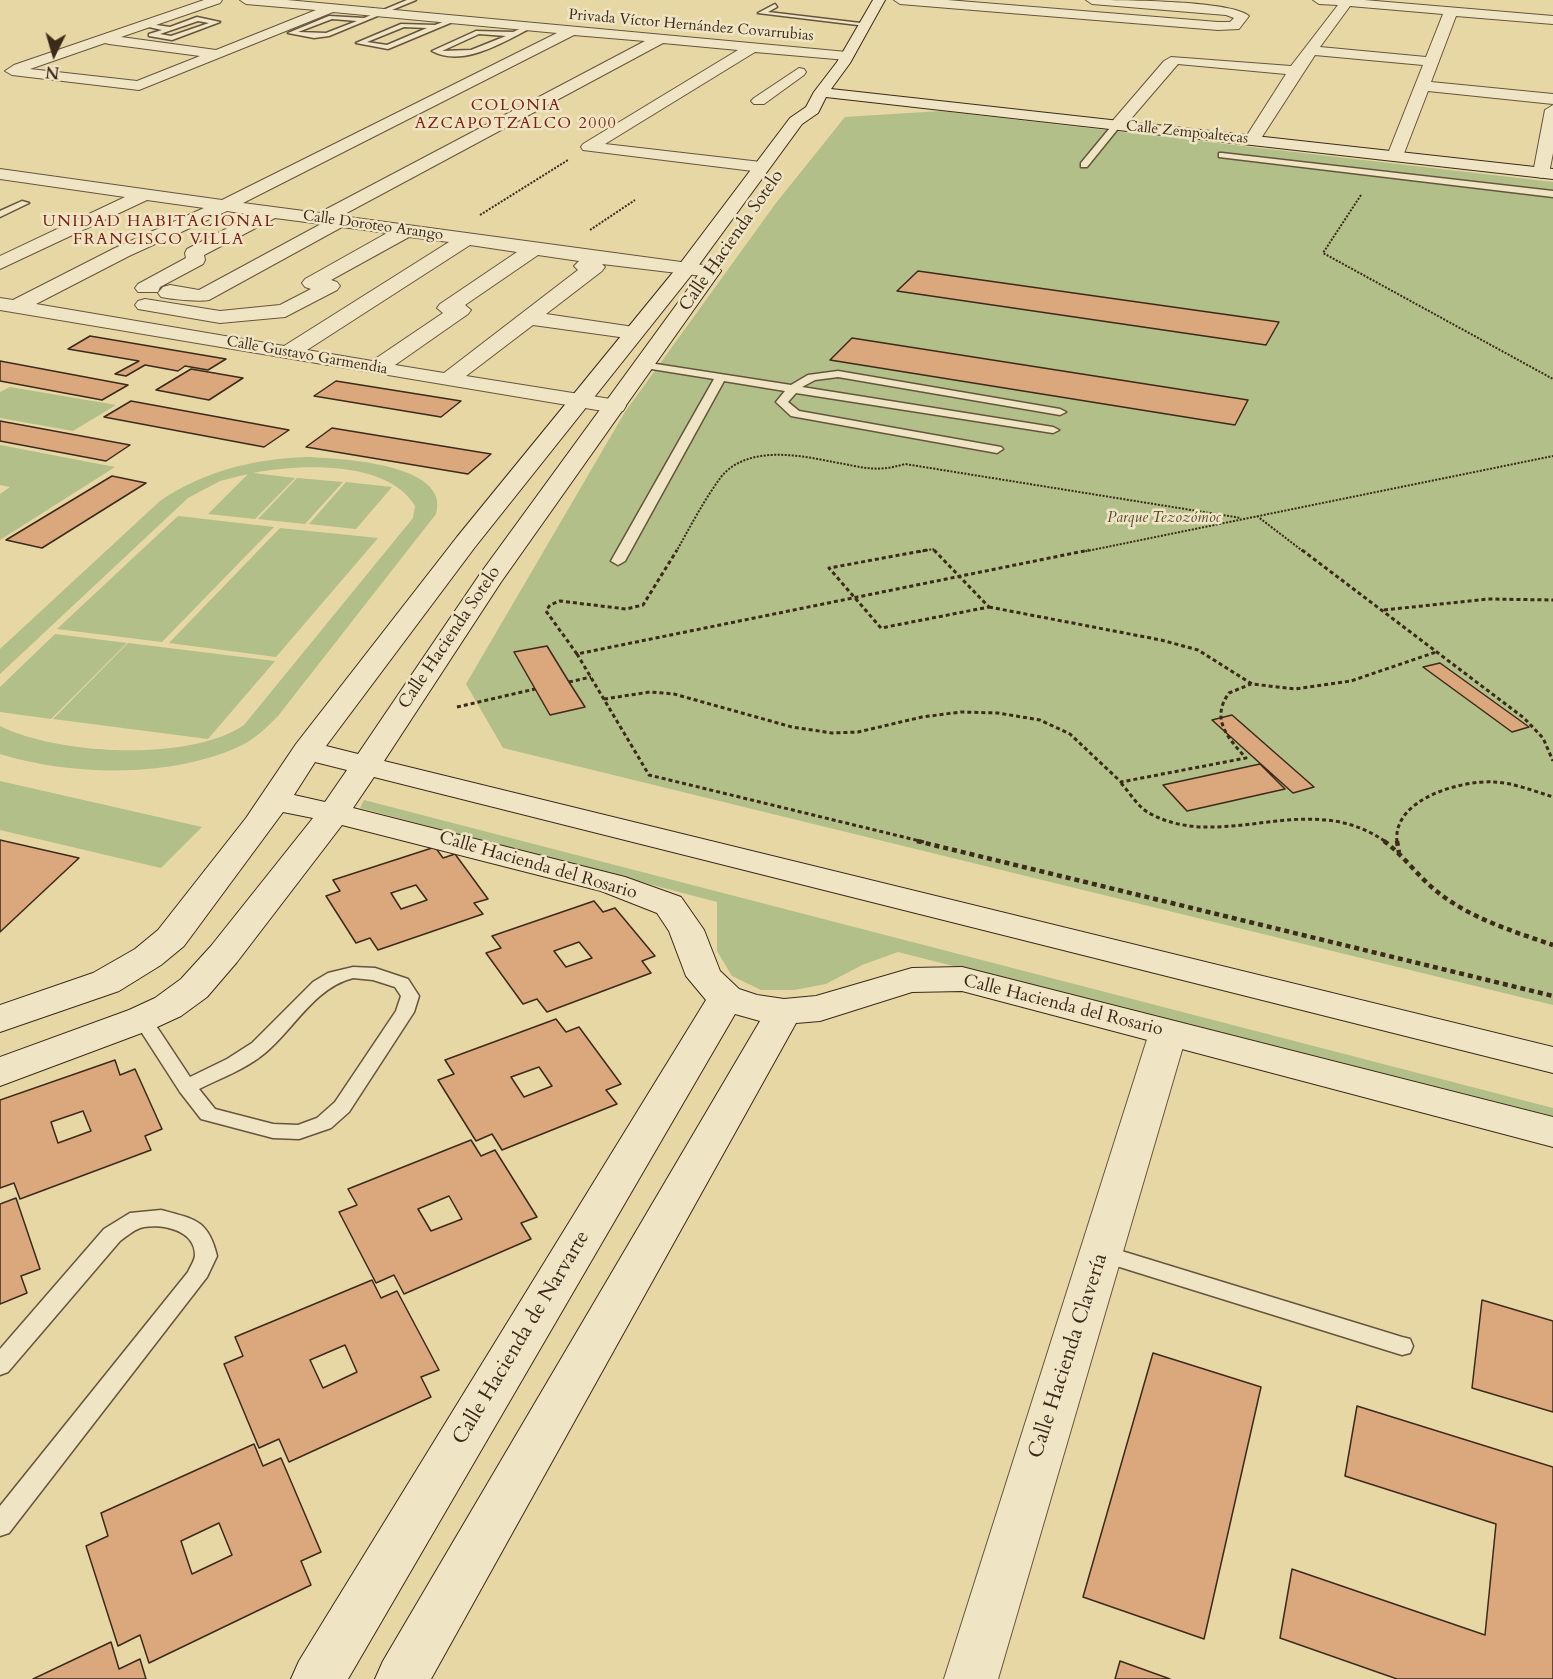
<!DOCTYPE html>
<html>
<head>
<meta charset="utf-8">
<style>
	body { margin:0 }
	#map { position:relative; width:1553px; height:1679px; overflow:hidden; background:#e6d7a5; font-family:Cardo,serif }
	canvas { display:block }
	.north { position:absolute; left:24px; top:24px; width:60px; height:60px; -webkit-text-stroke:4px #efe5c4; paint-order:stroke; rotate:185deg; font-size:16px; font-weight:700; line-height:24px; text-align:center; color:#3c2a1a }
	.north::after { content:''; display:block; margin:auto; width:21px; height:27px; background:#3c2a1a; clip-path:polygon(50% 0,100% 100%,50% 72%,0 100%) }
</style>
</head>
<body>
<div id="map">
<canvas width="1553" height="1679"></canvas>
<div class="north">N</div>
</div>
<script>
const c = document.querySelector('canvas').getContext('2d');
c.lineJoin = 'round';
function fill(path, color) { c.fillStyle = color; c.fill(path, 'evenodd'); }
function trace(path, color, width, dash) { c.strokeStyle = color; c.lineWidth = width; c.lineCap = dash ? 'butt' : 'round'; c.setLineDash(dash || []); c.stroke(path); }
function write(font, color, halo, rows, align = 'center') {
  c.font = font + ' Cardo,serif'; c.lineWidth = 5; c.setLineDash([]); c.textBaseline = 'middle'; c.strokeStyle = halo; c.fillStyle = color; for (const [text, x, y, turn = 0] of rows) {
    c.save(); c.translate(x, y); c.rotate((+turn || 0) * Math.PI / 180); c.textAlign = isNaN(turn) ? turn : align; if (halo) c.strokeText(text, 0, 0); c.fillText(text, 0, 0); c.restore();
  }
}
const green = new Path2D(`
	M941 111 1553 182V1005L503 748 466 684 625 412 776 203 845 117Z
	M10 387 116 405 73 431 0 418V392Z
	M0 445 115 467 0 540V494L10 487 0 485Z
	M306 457C336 458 452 463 436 514L278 716C266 728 254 740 238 747 170 778 71 776 0 754V726C57 755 190 762 244 725L413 518 415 506C388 460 299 464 253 473L295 478 255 519 208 514 248 474 220 481 188 498 0 674V649L160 501C204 471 253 459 306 457Z
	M297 478 343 482 305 524 258 519Z
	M346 482 392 487 356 529 309 524Z
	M178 516 274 527 162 642 57 629Z
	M280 528 378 538 276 657 169 643Z
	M55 634 127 643 51 719 0 712V687Z
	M128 643 275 661 208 739 53 719Z
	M0 781 202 827 161 868 0 830Z
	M364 800 1553 1108V1118L898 952 862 965 826 984 794 990H761L732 976 717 951V902L360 808Z`);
const building = new Path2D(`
	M918 271 1279 322 1266 345 897 291Z
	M90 336 226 359 208 370 185 366 178 371 145 365 126 376 115 374 139 361 68 349Z
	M852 338 1248 400 1235 425 830 360Z
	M0 361 128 385 102 400 0 381Z
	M191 369 243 378 209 400 156 390Z
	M336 381 461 401 441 417 314 396Z
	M131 401 289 430 264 447 104 417Z
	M0 421 130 445 106 461 0 441Z
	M332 428 491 454 468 474 306 447Z
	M112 476 146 483 42 548 6 540Z
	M547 646 569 682 585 707 550 715 514 652Z
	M1440 663 1529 727 1512 732 1423 667Z
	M1232 715 1314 787 1293 793 1212 720Z
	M1260 764 1285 789 1187 811 1163 785Z
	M0 840 79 858 0 932Z
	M435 847 443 858 455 854 488 899 474 903 483 914 378 950 370 938 356 943 326 896 340 891 333 880ZM416 885 427 900 401 909 391 893Z
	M594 901 603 912 615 908 655 956 642 961 651 973 547 1012 537 999 523 1004 486 953 501 948 492 936ZM579 942 592 958 566 967 554 951Z
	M556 1019 566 1032 579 1027 621 1084 606 1090 617 1104 502 1150 492 1134 476 1141 438 1080 454 1074 445 1060ZM539 1067 552 1086 524 1097 511 1077Z
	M115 1060 120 1075 135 1069 162 1129 145 1136 151 1150 20 1199 14 1183 0 1188V1100ZM83 1111 91 1131 58 1143 51 1122Z
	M471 1140 481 1156 495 1150 537 1217 521 1223 531 1239 404 1294 394 1275 376 1283 339 1212 357 1205 348 1189ZM449 1196 462 1219 431 1231 418 1209Z
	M16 1198 40 1269 21 1276 27 1293 0 1304V1204Z
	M372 1280 381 1298 397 1291 439 1370 421 1377 431 1397 289 1462 279 1439 259 1448 224 1364 243 1356 235 1337ZM345 1345 357 1372 323 1388 310 1360Z
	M1482 1300 1553 1321V1412L1472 1388Z
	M1153 1353 1261 1387 1204 1639 1083 1597Z
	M1357 1406 1553 1467V1679H1397L1280 1638 1292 1569 1485 1635 1496 1524 1345 1476Z
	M254 1444 263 1466 281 1458 321 1552 301 1561 311 1585 149 1663 140 1635 118 1646 86 1546 108 1536 101 1513ZM219 1523 232 1555 192 1574 181 1541Z
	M111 1642 119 1669 140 1659 146 1679H33Z
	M1120 1661 1170 1679H1115Z`);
const pathFar2 = new Path2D(`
	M1361 195 1323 253 1553 379
	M480 215 568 160
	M590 230 635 200
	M1257 516 1304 552
	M676 552C690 527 704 500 721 477 747 445 799 455 833 462 863 467 875 473 905 464L1241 518
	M919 552 933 549 935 552
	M1082 552 1553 456`);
const pathFar1 = new Path2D(`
	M927 550 829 568 881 628 989 607
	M934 550 989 607
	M1302 550 1524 718 1543 738 1553 761
	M989 607 1161 640 1198 650 1252 684 1295 689 1351 681 1436 652
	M1384 610 1488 599 1553 600
	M577 654 546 611 550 605 560 601 626 609 643 605 677 550
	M569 682 591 677
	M604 699 650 692 674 694 792 727 832 733 858 732 922 717 961 712 998 713 1040 720 1070 734 1121 782 1246 758C1228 738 1210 719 1229 693L1251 684
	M457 707 535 689
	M1121 783C1130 793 1138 807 1149 813 1223 854 1308 787 1386 842
	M924 842 649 775 577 654 1089 550
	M1397 842C1392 799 1461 780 1494 782 1514 783 1534 791 1553 797`);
const path = new Path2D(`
	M917 841 1553 996
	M1384 841C1403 855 1417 875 1435 890 1469 918 1512 931 1553 945
	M1397 841 1399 853`);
const lane = new Path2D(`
	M407 0H416L329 36 314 38 288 33 329 16 364 18ZM332 19 357 21 326 33 298 32Z
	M775 4 777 7 768 12 869 24 866 26 758 13Z
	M197 17 220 22 172 40 149 36V34L162 30 140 25 143 23 170 27ZM198 21 209 23 171 36 160 34Z
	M453 18 455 21 388 49 356 43 401 24 435 25ZM404 27 427 28 387 45 367 42Z
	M529 25 531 28C503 42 463 68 432 51L476 31 513 32ZM479 34 506 36 471 50 442 51Z
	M1114 123 1121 125 1087 167H1081V163Z
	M1222 153 1553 191V197L1219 157V153Z
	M22 201 29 203 0 217V211Z
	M643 362 791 385 808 375 838 371 1060 409 1066 412 1060 415 838 377 815 380 802 387 1053 427 1059 430 1053 433 796 393 788 402 799 411 1001 447 1003 449 997 453 791 416 776 402 785 391 724 381 625 561 618 565 611 561 714 379 639 367 638 365Z
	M353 967 375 968 408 979 419 996 414 1012 349 1112 331 1128 299 1139 273 1138 201 1119 180 1092 133 1019 135 1015 142 1013 149 1015 190 1077 227 1059 252 1043 313 982 328 973ZM353 978 373 980 395 987 401 996 396 1011 335 1102 317 1118 298 1125 273 1124 215 1109 199 1089C221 1078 246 1069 265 1053 294 1029 314 988 353 978Z
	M161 1210C194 1219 208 1219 217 1256L207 1277 9 1533 0 1536V1506L188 1272C190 1267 195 1260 195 1255 195 1230 163 1224 144 1227 136 1228 127 1236 120 1241L8 1372 0 1375V1349L104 1229 130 1213Z
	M1102 1245 1402 1337 1410 1339 1413 1346 1410 1353 1402 1355 1094 1259 1091 1253 1094 1247Z`);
const street = new Path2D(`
	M204 0H222L220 3 121 37 216 50 316 10 246 4 240 0H287L847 52 854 56 847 60 755 52 605 144 761 162 767 163 769 167 767 171 761 172 583 150 581 147 583 144 738 50 663 43 341 216 718 267 721 271 718 275 711 277 602 264 605 267 602 271 546 314 634 327 641 329 644 333 641 337 634 339 533 325 466 376 623 401 626 406 623 411 615 413 0 310V298L13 300 115 248 204 208 147 200 0 269V256L125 197 0 179V169L222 200 557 33 333 12 139 90 12 75 5 71 14 65ZM574 35 645 41 319 213 243 203ZM105 43 109 44 200 56 137 81 30 69ZM227 211 253 215 187 249 185 253 186 258 138 284 135 288 138 292H158L160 287 203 264 205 260 204 255 275 218 321 224 199 290 170 285 163 287 158 293 161 297C170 299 200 302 209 300L342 227 387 233 305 279 302 283 305 287 311 289 280 305 220 311 145 299 138 301 135 305 138 309 220 323 285 317 337 290 340 286 337 282 331 280 409 237 449 242 284 346 36 304 129 256ZM470 245 517 252 440 304 437 308 443 313 372 361 307 350ZM538 255 579 261 574 266 578 270 444 373 395 365 468 314 471 310 465 305Z
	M894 0H947L1218 22H1230L1234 18 1226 15 1092 4 1086 0C1114 0 1231 0 1249 16L1239 29 1218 30 900 4Z
	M1313 0H1364L1553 16V24L1456 16 1431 82 1553 94V104L1428 91 1403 156 1395 161 1387 156 1423 65 1315 55 1258 143 1252 145 1244 140 1286 74 1178 64 1123 128H1111L1109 125 1164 61 1171 57 1291 66 1338 5 1319 4ZM1350 6 1443 14 1426 57 1320 47Z
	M799 68 804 69 806 72 804 75 764 104H754L751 101 754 98Z
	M1553 105V153L1549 173 1541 178 1533 173 1545 110Z
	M1168 1020 1181 1024 1187 1033 998 1679H944L1149 1033 1155 1024Z`);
const secondary = new Path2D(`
	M873 0H885L850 63 831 89 1553 169V179L826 97 818 113 802 124 693 273 475 547 326 746 358 754 480 574 704 267H718L721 271 501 582 384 761 1553 1047V1073L374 777 353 808 625 877 681 897 704 930 720 971 739 989 757 995 784 999 816 996 912 968 962 967 1553 1117V1147L962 991 912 992 820 1021 796 1023 431 1679H375L383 1661 760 1021 735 1014 348 1679H291L299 1661 706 1000 686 976 669 931 657 913 601 891 342 825 237 962 207 997 181 1016 155 1028 0 1086V1057L129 1010 155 998 181 979 211 946 313 818 283 812 184 946 161 965 119 991 0 1032V1005L93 973 135 949 158 930 246 818 296 744 457 537 679 265 790 118 806 107 814 92 837 62ZM315 762 347 770 325 802 294 795Z`);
const farStreetnames = [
	["Privada Víctor Hernández Covarrubias",691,26,5],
	["Calle Zempoaltecas",1187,133,6],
	["Calle Doroteo Arango",373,226,8],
	["Calle Gustavo Garmendia",307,356,10]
];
const farParknames = [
	["Parque Tezozómoc",1164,519]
];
const farNeighbourhoodnames = [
	["COLONIA",516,106],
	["AZCAPOTZALCO 2000",516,124],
	["UNIDAD HABITACIONAL",159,222],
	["FRANCISCO VILLA",159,240]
];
const streetNames = [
	["Calle Hacienda Sotelo",732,241,-55],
	["Calle Hacienda Sotelo",450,638,-56],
	["Calle Hacienda del Rosario",538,866,16],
	["Calle Hacienda del Rosario",1063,1006,14]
];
const nearStreetnames = [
	["Calle Hacienda de Narvarte",522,1338,-59],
	["Calle Hacienda Clavería",1069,1356,-72]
];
fill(green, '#b2bf88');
fill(building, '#dba87e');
trace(building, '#3c2a1a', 1.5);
trace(lane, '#66553d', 3);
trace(street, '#66553d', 2);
trace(secondary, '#3c2a1a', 2);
trace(pathFar2, '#3c2a1a', 2, [2, 1.5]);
trace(pathFar1, '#3c2a1a', 3, [4, 3]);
trace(path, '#3c2a1a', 4.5, [5, 4]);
fill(lane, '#efe5c4');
fill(street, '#efe5c4');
fill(secondary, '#efe5c4');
write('15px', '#3c2a1a', '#efe5c4', farStreetnames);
write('italic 15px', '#544830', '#efe5c4', farParknames);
c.letterSpacing = '1.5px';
write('16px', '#7a1f14', '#efe5c4', farNeighbourhoodnames);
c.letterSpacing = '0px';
write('18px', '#3c2a1a', '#efe5c4', streetNames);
write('21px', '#3c2a1a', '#efe5c4', nearStreetnames);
</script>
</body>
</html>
